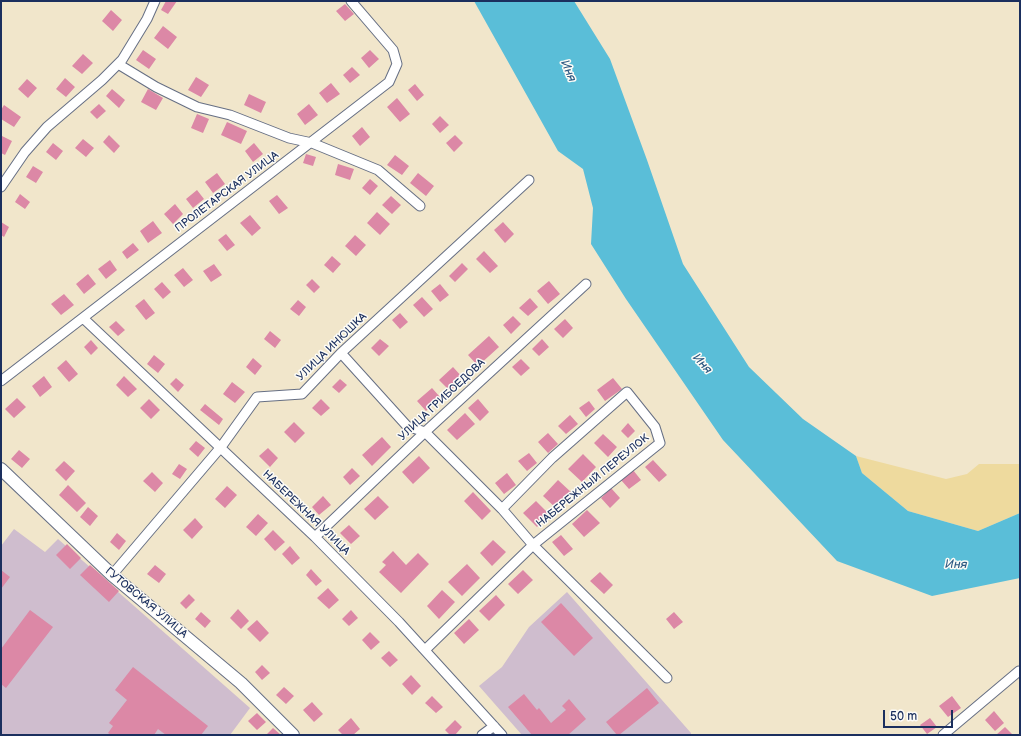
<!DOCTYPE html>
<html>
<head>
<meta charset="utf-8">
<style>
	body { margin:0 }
	#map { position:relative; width:1021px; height:736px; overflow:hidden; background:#f1e6cb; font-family:"Balsamiq Sans",sans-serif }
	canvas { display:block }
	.frame { position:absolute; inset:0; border:2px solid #1b2f5e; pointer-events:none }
	.scale { position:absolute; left:883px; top:710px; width:70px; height:18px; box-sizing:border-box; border:2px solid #1b2f5e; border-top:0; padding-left:5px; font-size:12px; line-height:14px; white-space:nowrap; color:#1b2f5e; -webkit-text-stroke:3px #fdfcf7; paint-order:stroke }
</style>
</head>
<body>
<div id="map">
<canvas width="1021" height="736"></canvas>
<div class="frame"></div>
<div class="scale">50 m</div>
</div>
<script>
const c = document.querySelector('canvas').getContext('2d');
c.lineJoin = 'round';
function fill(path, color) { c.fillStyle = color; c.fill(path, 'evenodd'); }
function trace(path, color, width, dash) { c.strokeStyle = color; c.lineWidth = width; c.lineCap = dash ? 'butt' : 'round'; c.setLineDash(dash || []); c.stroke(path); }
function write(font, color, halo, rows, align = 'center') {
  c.font = font + ' "Balsamiq Sans",sans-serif'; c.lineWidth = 3; c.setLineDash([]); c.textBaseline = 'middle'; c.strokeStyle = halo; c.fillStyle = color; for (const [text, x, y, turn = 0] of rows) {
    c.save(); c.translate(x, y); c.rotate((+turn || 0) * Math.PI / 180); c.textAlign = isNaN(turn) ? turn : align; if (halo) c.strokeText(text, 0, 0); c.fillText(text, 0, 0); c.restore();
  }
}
const industrial = new Path2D(`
	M14 529 45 552 58 539 250 708 230 735H1V546Z
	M567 592 691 733V735H522L479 686 502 667 529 627Z`);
const sand = new Path2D(`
	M856 456 946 479 967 474 979 464H1020V513L978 531 908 511 862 473Z`);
const water = new Path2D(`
	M474 1H574L610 59 647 160 683 264 749 367 803 419 856 456 862 473 908 511 978 531 1020 513V578L932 596 837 561 723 440 626 299 591 244 593 208 583 169 558 151Z`);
const building = new Path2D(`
	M166 1H177L168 14 161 10Z
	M345 4 354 14 345 21 336 11Z
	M111 10 122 20 113 31 102 21Z
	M163 26 177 37 168 49 154 38Z
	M143 50 156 59 149 69 136 60Z
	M370 50 379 59 369 68 361 58Z
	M83 54 93 63 82 74 72 66Z
	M352 67 360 75 350 83 343 75Z
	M196 77 209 85 201 97 188 90Z
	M65 78 75 87 66 97 56 89Z
	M27 79 37 88 28 98 18 89Z
	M331 83 340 94 327 103 319 93Z
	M415 84 424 95 417 101 408 90Z
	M112 89 125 100 119 108 106 96Z
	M148 89 163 98 156 110 141 102Z
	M249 94 266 102 261 113 244 105Z
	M397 98 410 114 400 122 387 107Z
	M99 104 106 111 97 119 90 112Z
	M309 104 318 115 305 125 297 114Z
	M4 105 21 117 14 127 1 119V110Z
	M197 114 209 119 203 133 191 128Z
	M440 116 449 125 440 133 432 124Z
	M227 122 247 131 241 144 221 135Z
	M362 127 370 137 360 146 352 136Z
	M109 135 120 146 114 153 103 142Z
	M455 135 463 143 454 152 446 143Z
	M2 136 12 141 5 155 1 153V138Z
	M83 139 94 148 86 157 75 148Z
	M53 143 63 151 56 160 46 152Z
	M254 143 263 154 253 162 245 151Z
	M306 154 316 157 313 166 303 163Z
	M395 155 409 166 402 175 387 165Z
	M338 164 354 169 350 180 335 175Z
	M33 166 43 172 36 183 26 177Z
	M217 173 225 184 213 193 205 182Z
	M418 173 434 186 426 196 410 183Z
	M370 179 378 186 370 195 362 188Z
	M197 190 204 199 193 208 186 199Z
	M20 194 30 202 25 209 15 202Z
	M277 195 288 208 279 214 269 201Z
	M391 196 401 205 392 214 382 205Z
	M175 204 183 214 173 224 164 214Z
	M377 212 390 224 380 235 367 223Z
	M250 215 261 228 252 236 240 223Z
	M153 221 162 233 148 243 140 231Z
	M1 222 9 227 4 237 1 235Z
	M503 222 514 234 505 243 494 230Z
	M226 234 235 245 227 251 218 240Z
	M355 235 366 245 356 256 345 246Z
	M133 243 139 250 127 259 122 252Z
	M484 251 498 266 490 273 476 259Z
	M332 256 341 264 333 273 324 265Z
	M110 260 117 270 106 279 98 269Z
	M462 263 468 269 455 282 449 276Z
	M214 264 222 275 211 282 203 271Z
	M183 268 193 280 184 287 174 275Z
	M88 274 96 284 84 294 76 284Z
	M312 279 320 287 314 293 306 285Z
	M549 281 560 294 548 304 537 291Z
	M162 282 171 292 163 299 154 289Z
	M440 284 449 295 440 302 431 291Z
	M64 294 74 305 61 315 51 304Z
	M422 297 433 309 424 317 413 305Z
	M530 298 538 307 528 316 519 308Z
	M144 299 155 313 146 320 135 306Z
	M298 300 306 307 299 316 290 309Z
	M400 313 408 322 400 329 392 320Z
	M513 316 521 324 511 334 503 325Z
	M565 319 573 328 563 338 554 329Z
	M116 321 125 330 118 336 109 327Z
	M270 331 281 340 275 348 264 339Z
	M489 336 499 347 478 366 468 355Z
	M380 339 389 346 379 356 371 348Z
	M542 339 549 347 539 356 532 349Z
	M91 340 98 348 91 355 84 347Z
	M154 355 165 364 158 373 147 364Z
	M253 358 262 366 255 375 246 367Z
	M521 359 530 368 521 376 512 367Z
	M66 360 78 374 69 382 57 368Z
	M453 367 463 378 450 391 439 380Z
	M44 376 52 387 40 397 32 386Z
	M124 376 137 389 128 397 116 385Z
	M176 378 184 385 178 392 170 384Z
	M613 378 622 389 605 401 597 390Z
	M340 379 347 385 339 393 332 387Z
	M232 382 245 392 235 403 223 394Z
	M432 388 440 397 426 411 417 401Z
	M17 398 26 407 14 418 5 409Z
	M149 399 160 410 151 419 140 408Z
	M321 399 330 408 321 416 312 408Z
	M478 399 489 412 480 421 468 408Z
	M589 401 595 409 586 417 579 408Z
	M205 404 223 419 219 425 200 410Z
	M465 413 475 424 457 440 447 430Z
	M570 415 578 424 566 434 558 426Z
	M294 422 305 433 295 443 284 432Z
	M628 423 635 431 628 438 621 431Z
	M548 433 558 444 548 453 538 442Z
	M603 434 617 447 608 457 594 443Z
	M382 437 391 447 372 466 362 455Z
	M196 441 205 448 198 457 189 449Z
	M268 448 278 458 270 467 259 456Z
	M19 450 30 459 22 468 11 459Z
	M529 453 537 463 527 471 518 461Z
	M583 454 596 467 582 482 568 469Z
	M419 456 430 468 413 484 402 472Z
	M653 460 667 475 659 482 645 467Z
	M64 461 75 471 66 481 55 470Z
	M179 464 187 469 180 479 172 474Z
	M352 468 360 476 350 485 343 477Z
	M633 470 641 480 629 489 621 480Z
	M152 472 163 483 155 492 143 481Z
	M507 473 516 485 504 494 495 483Z
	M558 480 572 493 557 509 543 496Z
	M68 485 86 503 77 512 59 495Z
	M227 486 237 495 225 508 215 499Z
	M611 488 620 498 610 508 601 498Z
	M473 492 491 511 482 520 464 501Z
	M323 496 331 505 319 515 312 507Z
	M378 496 389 507 375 520 364 509Z
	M536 501 549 514 537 527 523 513Z
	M88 507 98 516 90 526 80 517Z
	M587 510 600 523 584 537 572 524Z
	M258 514 268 523 256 536 246 527Z
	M195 518 203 527 192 539 183 530Z
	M349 525 360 536 351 544 340 533Z
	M273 530 285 542 275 551 264 539Z
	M117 533 126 541 119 550 110 542Z
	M561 535 573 549 564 556 552 542Z
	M493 540 506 552 492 566 480 553Z
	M67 544 81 558 70 569 56 555Z
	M290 546 300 558 292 565 282 554Z
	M393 551 406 565 418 553 429 564 401 593 379 572 386 565 382 562Z
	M467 564 480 578 462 596 448 582Z
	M90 565 119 591 109 602 80 575Z
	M155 565 166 574 159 583 147 574Z
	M311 569 322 581 316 586 306 575Z
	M1 570 10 577 1 589Z
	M523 570 533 580 518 594 508 584Z
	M600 572 613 585 604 594 590 581Z
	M328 588 339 600 329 609 317 598Z
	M442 590 455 602 439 619 427 606Z
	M189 594 195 600 186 609 180 603Z
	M496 595 505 605 489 621 479 611Z
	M561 603 593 638 574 656 541 622Z
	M238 609 249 621 241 629 230 618Z
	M30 610 53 627 6 688 1 684V649Z
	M351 610 358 618 349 626 342 619Z
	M201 612 211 621 205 628 195 619Z
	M674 612 683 622 674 629 666 619Z
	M469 619 479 630 464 644 454 633Z
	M257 620 269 633 260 642 247 629Z
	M370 632 380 642 371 650 362 640Z
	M389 651 398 660 390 667 381 658Z
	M262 665 270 673 262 680 255 672Z
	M133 667 208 726 201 735H166L158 729 154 735H111L108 733 113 726 109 723 127 700 115 690Z
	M411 675 421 686 412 695 402 684Z
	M284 687 294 696 286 704 276 695Z
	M647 688 659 703 619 735H617L606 722Z
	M524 694 537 710 539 708 551 723 566 710 562 706 569 699 586 719 568 735H532L508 707Z
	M432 696 443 707 436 713 425 703Z
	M952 696 961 708 948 717 939 706Z
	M312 702 323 714 314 722 303 710Z
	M994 711 1004 723 995 731 985 720Z
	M257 713 266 722 257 730 248 721Z
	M351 718 360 729 353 735H343L338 730Z
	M930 718 937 727 927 734 920 725Z
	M455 720 462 727 455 735H450L445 730Z
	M1005 727 1013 735H996Z
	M273 728 281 735H266Z`);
const minor = new Path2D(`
	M118 64 156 87 197 107 230 115 289 138 312 143 378 170 420 206
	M1 187 25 152 47 127 102 80 122 60 147 19 155 1
	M83 318 315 537 399 622 502 735
	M341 353 407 426 425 432 502 509 533 545 667 678
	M1 381 389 82 397 64 393 50 351 1
	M315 537 425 432 586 284
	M112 575 221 447 257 397 302 394 341 353 529 180
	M425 650 533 545 660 443 655 427 627 392 552 458 502 509
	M482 735 494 726
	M943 735 1019 671`);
const tertiary = new Path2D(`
	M1 469 112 575 241 683 293 735`);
const streetNames = [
	["ПРОЛЕТАРСКАЯ УЛИЦА",227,192,-37],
	["УЛИЦА ИНЮШКА",332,347,-44],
	["УЛИЦА ГРИБОЕДОВА",442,400,-43],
	["НАБЕРЕЖНЫЙ ПЕРЕУЛОК",593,481,-39],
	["НАБЕРЕЖНАЯ УЛИЦА",306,513,44],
	["ГУТОВСКАЯ УЛИЦА",146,603,40]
];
const waterNames = [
	["Иня",568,71,66],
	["Иня",702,364,48],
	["Иня",956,565,1]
];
fill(industrial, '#cfbdce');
fill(sand, '#eeda9e');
fill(water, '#5abed8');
fill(building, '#dc88a6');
trace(minor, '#666f84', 11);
trace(tertiary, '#666f84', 14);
trace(minor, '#fff', 9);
trace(tertiary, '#fff', 12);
write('11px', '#1b2f5e', '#fdfcf7', streetNames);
write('italic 12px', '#2e5a83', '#fdfcf7', waterNames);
</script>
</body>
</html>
